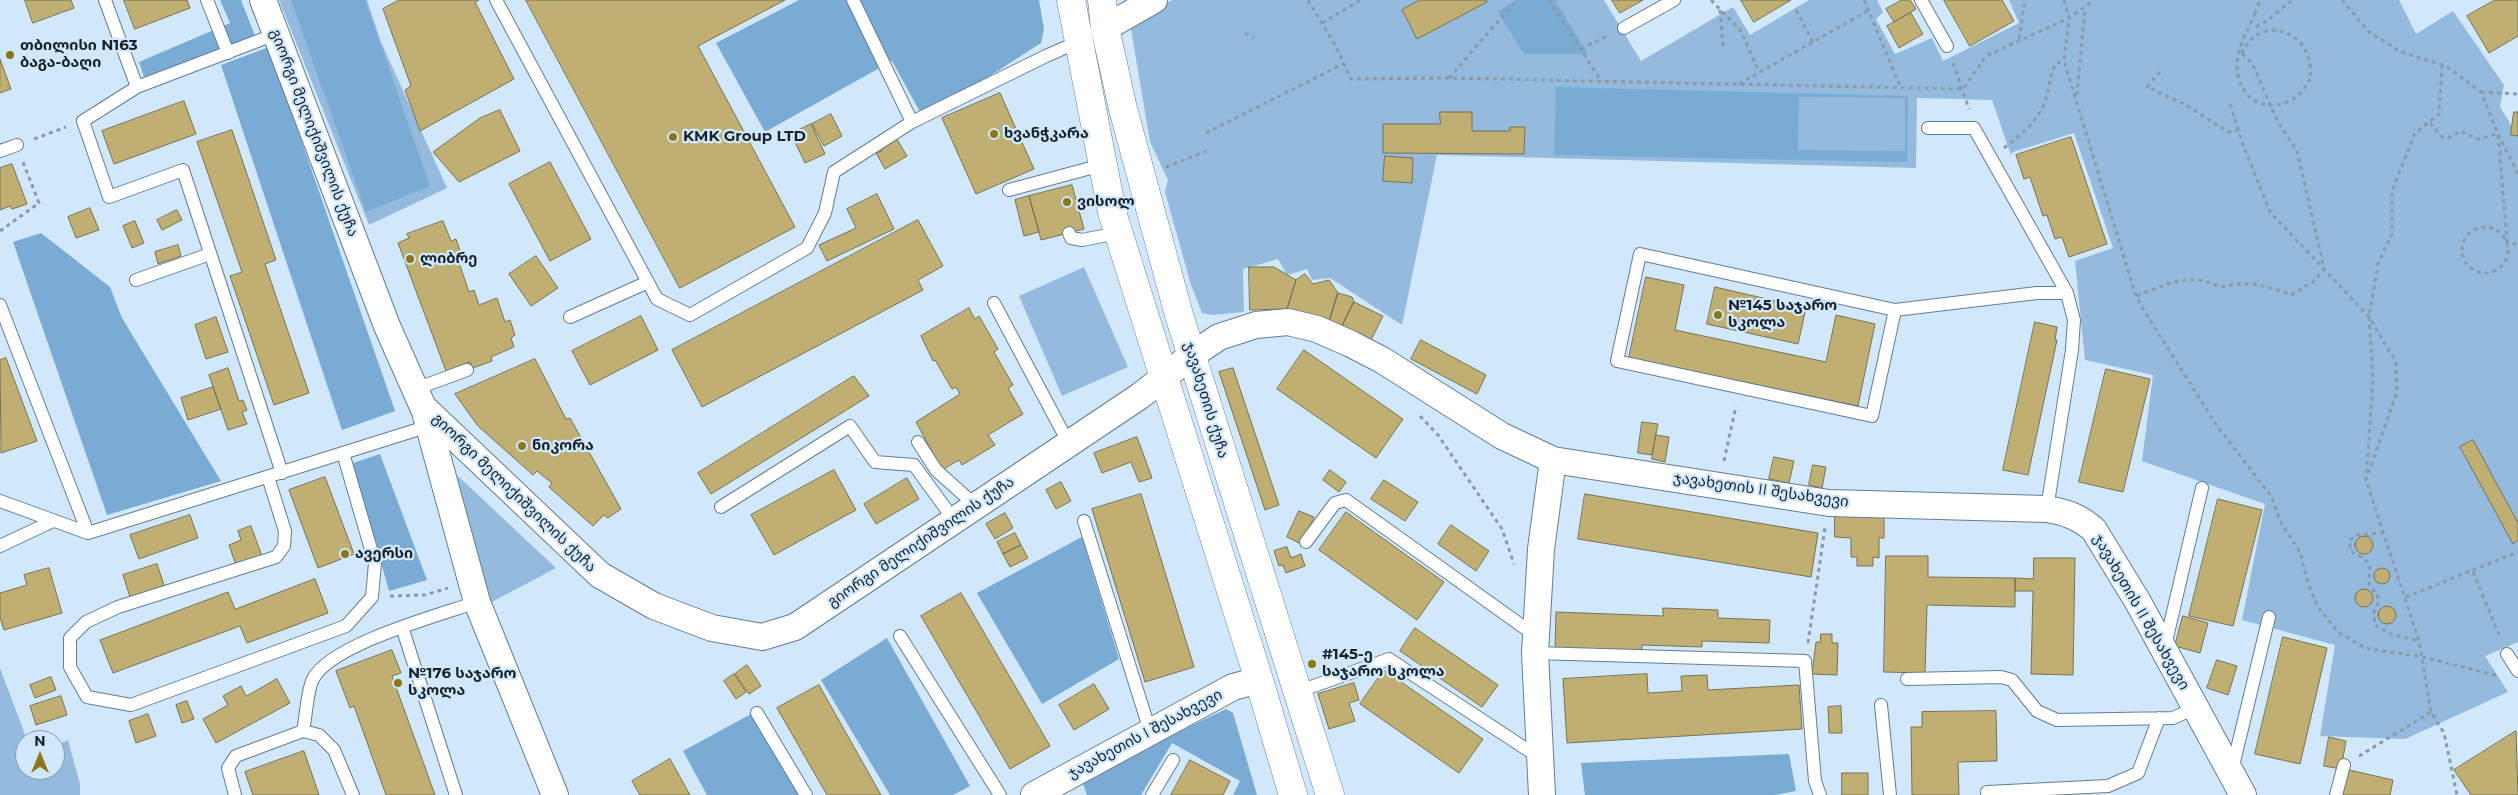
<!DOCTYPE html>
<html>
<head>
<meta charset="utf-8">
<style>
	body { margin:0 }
	#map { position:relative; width:2518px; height:795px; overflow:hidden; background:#d1e8fb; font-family:Montserrat,sans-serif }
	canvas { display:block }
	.north { position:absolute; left:15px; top:730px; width:50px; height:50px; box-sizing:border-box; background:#d1e8fb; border:1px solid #8799a8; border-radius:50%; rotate:0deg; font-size:14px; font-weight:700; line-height:20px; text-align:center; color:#17222b }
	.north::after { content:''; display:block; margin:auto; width:18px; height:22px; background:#8b7619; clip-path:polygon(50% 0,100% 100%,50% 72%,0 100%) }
</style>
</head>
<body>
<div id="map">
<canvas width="2518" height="795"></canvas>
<div class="north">N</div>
</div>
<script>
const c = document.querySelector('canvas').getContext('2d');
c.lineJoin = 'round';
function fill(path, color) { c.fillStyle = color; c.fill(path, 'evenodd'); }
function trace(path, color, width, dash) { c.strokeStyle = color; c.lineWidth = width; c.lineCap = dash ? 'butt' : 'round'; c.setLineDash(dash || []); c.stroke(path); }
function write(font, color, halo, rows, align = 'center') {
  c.font = font + ' Montserrat,"Noto Sans Georgian",sans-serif'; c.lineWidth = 4.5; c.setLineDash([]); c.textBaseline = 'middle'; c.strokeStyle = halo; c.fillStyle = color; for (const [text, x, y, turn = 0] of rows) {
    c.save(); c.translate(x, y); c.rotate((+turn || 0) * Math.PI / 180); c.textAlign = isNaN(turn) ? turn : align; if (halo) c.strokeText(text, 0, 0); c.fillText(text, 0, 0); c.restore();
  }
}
const green = new Path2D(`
	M279 0H367L381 42 447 188 369 225Z
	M1172 0H1604L1641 61 1733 7 1750 35 1809 0H1877L1883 12 1876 19 1895 54 1932 38 1943 61 2019 23 2009 0H2399L2416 34 2453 11 2504 85 2500 107 2518 136V642L2485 656 2508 692 2405 739 2320 736 2335 645 2242 620 2265 504 2142 461 2153 375 2085 360 2075 261 2113 248 2074 133 2013 152 2011 155 1992 100 1917 98 1916 168 1437 155 1402 325 1330 278 1312 280 1307 269 1287 275 1278 259 1243 269 1244 312 1212 315 1202 313 1191 285 1165 192 1168 180 1150 142 1131 29 1144 16Z
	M1084 267 1128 367 1062 396 1019 296Z
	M458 476 556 568 490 603 449 482Z
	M0 668 27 740H25V770H55V746L68 740 80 784V795H0Z`);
const forest = new Path2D(`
	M220 0H241L255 36 144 77 139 62 230 23Z
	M291 0H365L430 186 366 212Z
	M799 0H1039L1044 29 1041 43 940 108 920 112 892 61 765 132 716 43Z
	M1516 0H1555L1588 54H1524L1498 12Z
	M269 47 395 411 342 430 221 65Z
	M1556 87 1908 96 1907 162 1554 155ZM1799 97 1905 98V151L1798 150Z
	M41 233 110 287 122 318 221 481 107 515 13 242Z
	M380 454 427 580 389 591 353 463Z
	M1082 537 1119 659 1042 704 977 593Z
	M887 638 970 786 953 795H890L821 680Z
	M1226 709 1233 713 1257 795H1233L1240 781 1172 743 1141 795H1087L1081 778Z
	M751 714 799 795H707L683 751Z
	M1789 754 1796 791 1775 795H1585L1581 763Z`);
const building = new Path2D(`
	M25 0H71L74 8 33 23Z
	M124 0H187L190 8 135 29Z
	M399 0H479L475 2 514 79 420 131 405 90 411 86 383 9Z
	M526 0H785L698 46 795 227 680 288Z
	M1420 0H1486L1487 2 1417 39 1402 10Z
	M1612 0H1643L1620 13Z
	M1741 0H1791L1754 22Z
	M1902 0H1910L1916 9 1894 22 1886 9Z
	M1944 0H2002L2014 21 1970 46Z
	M2495 0H2518V36L2489 53 2467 16Z
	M1911 13 1923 34 1899 48 1887 26Z
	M0 59 11 89 0 93Z
	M1000 93 1034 169 976 194 942 118Z
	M184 101 196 134 114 164 102 131Z
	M500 110 520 151 459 182 433 152 480 118Z
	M1440 112H1472V131H1510V127H1525L1524 154 1383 153V124H1440Z
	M2514 112H2518V136L2511 135Z
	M831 114 842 136 824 146 812 124Z
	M811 124 825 154 805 163 791 134Z
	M232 130 276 260 265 264 309 393 274 405 230 276 242 272 197 142Z
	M895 136 907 156 885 169 876 153 882 151 879 145Z
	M2071 137 2107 244 2069 257 2062 237 2055 239 2047 215 2043 216 2030 177 2024 179 2016 155Z
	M1385 156 1413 158 1412 183 1383 181Z
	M550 162 591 239 550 261 509 184Z
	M12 164 27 204 12 209 10 206 0 210V168Z
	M1072 185 1084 229 1041 240 1029 196Z
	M877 194 894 229 827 261 819 245 856 228 847 209Z
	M1029 196 1039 232 1024 236 1015 200Z
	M90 208 99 230 76 238 68 217Z
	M177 210 182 220 162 230 157 220Z
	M918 220 943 266 918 280 923 290 702 407 672 350Z
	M135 221 144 243 132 248 123 226Z
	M443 221 451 241 456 239 462 256 457 257 469 292 474 290 479 305 497 298 505 322 510 320 515 335 511 338 514 347 491 357 492 361 473 368 470 362 446 371 398 243 409 238 407 234Z
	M178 245 181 256 158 264 155 252Z
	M536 256 558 288 531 306 509 274Z
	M1249 267H1274L1296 280 1287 309 1250 310Z
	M1305 274 1313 284 1329 280 1338 293 1329 322 1287 309 1296 280Z
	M1646 277 1684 285 1675 330 1826 362 1836 315 1875 324 1858 406 1629 358Z
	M1715 287 1806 308 1798 344 1707 324Z
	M1338 293 1352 297 1354 302 1342 326 1329 322Z
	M1354 302 1383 316 1371 340 1342 326Z
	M969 308 975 319 979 316 998 349 994 352 1013 385 1008 388 1023 414 988 435 995 445 962 465 959 460 942 470 916 422 960 394 956 387 952 389 935 360 933 361 921 336Z
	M641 316 658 350 590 385 572 351Z
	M216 317 228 352 206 359 195 325Z
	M2035 322 2057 327 2055 340H2057L2028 475 2003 470Z
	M1421 340 1486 375 1477 394 1411 359Z
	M1304 350 1403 419 1376 458 1277 389Z
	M6 358 37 441 1 453 0 360Z
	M535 359 566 419 570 418 621 509 608 518 604 515 593 526 549 487 552 483 537 471 533 475 478 426 455 394Z
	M228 368 239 401 243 400 247 410 242 412 247 424 228 430 209 375Z
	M1233 368 1279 505 1265 510 1219 372Z
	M2106 369 2150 379 2123 492 2079 482Z
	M854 376 869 396 711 494 698 473Z
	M213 387 221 409 188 420 181 398Z
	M1642 422 1658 424 1652 455 1638 453Z
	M1656 435 1669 437 1665 462 1652 459Z
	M1137 437 1152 478 1139 482 1131 462 1102 473 1094 453Z
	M2473 440 2518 523V540L2513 544 2460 447Z
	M1774 457 1794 461 1789 483 1769 479Z
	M1813 465 1826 467 1822 488 1809 485Z
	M834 470 856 510 774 555 751 515Z
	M1330 470 1346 482 1339 492 1323 480Z
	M325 477 354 554 318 568 289 490Z
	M907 478 919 499 876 524 864 504Z
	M1384 480 1418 502 1405 521 1371 499Z
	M1061 482 1071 501 1056 509 1046 490Z
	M1141 494 1194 667 1145 682 1092 509Z
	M1585 494 1818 533 1811 577 1578 539Z
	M2218 499 2262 510 2233 626 2189 616Z
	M1299 511 1314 517 1301 544 1287 537Z
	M1346 512 1444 582 1417 620 1319 550Z
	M1835 512 1884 513V538H1879V558L1873 557V566H1857V557H1851V538L1835 537Z
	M1005 513 1013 528 995 539 986 524Z
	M190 515 198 538 139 559 130 535Z
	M1451 525 1489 551 1476 571 1438 544Z
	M251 526 263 559 237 568 229 545 241 540 238 531Z
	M1015 533 1021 545 1003 554 997 542Z
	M2355 545a9 9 0 1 1 18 0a9 9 0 1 1-18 0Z
	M1021 545 1028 558 1010 567 1003 554Z
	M1287 547 1291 558 1301 554 1305 566 1286 573 1283 565 1279 566 1274 551Z
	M1886 556H1928V577L2015 578V607L1927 605 1925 673 1884 672Z
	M2034 558H2075L2073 675 2031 674 2033 591H2015V578L2033 579Z
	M157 564 166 591 145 598 143 593 130 597 123 575Z
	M2374 576a8 8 0 1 1 16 0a8 8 0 1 1-16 0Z
	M49 568 62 613 4 630 0 617V593L27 585 24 575Z
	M315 579 328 613 247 643 240 626 113 673 100 640 228 592 235 609Z
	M2355 598a9 9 0 1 1 18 0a9 9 0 1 1-18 0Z
	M961 593 1050 746 1010 769 921 616Z
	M2378 615a9 9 0 1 1 18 0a9 9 0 1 1-18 0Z
	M1663 608 1718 610V618L1770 620 1769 643 1702 641V647L1642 645V651L1555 648 1556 612 1663 616Z
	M2183 616 2208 623 2200 653 2175 646Z
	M1415 628 1498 685 1482 707 1400 651Z
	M1821 634H1832V643H1838L1837 675 1812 674 1816 642H1820Z
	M2283 637 2327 648 2300 764 2255 754Z
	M392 650 401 673 392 676 435 795H386L354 706 350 708 336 671Z
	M2217 660 2237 666 2228 695 2207 688Z
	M747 665 761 686 749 694 735 674Z
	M1384 670 1483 739 1459 773 1360 704Z
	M734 674 746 692 736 699 724 681Z
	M1647 674 1648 693 1682 691 1681 676 1707 675 1708 690 1799 685 1802 729 1567 743 1563 679Z
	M51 677 56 690 35 698 30 685Z
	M277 679 290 703 216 743 203 719 228 705 223 696 241 686 246 696Z
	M1354 683 1359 700 1349 703 1355 721 1329 729 1318 694Z
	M1094 684 1109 709 1074 730 1059 705Z
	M819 685 881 795H827L777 708Z
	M61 696 67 715 36 725 30 706Z
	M187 701 194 719 182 723 176 705Z
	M1841 706 1842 733H1829L1828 707Z
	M1996 711 1997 761 1958 762 1959 795H1912L1911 727H1922V712Z
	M148 714 156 736 136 743 129 721Z
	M2516 731 2518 795H2471L2454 770Z
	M2329 737 2346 741 2341 769 2324 766Z
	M304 751 319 795H253L245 772Z
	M670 759 690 795H640L632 781Z
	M1190 760 1230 781 1223 795H1171Z
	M2349 770 2393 780 2390 795H2343Z
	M1842 773H1868V795H1842Z`);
const path = new Path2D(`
	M1308 0 1335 45 1351 79 1449 78 1963 89 1986 56 2069 18 2094 0
	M1549 0 1601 81
	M1711 0 1741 31 1759 72
	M1864 0 1901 88
	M2064 0 2069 18 2064 61 2135 293 2143 309 2217 426 2271 496 2281 523 2300 552 2308 583 2317 606 2338 632 2365 648 2422 657 2499 676
	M2342 0 2369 32 2401 52 2446 66 2481 92 2498 134 2518 174
	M1720 10 1723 46
	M1796 10 1813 42
	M2255 13 2260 0
	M1322 23 1361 0
	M2256 27 2267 21 2292 0
	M1245 33 1254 38
	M2019 39 2025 0
	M1581 49 1609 35
	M2242 54 2252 63 2278 122 2297 151 2324 268
	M2242 54C2259 11 2317 31 2310 79
	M1953 63 1969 109
	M2442 65 2439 114 2415 133 2392 191V234L2378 264 2369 317 2373 380 2366 480 2419 641 2431 712 2444 733 2457 795
	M2160 72 2147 87 2186 105 2228 132 2238 130
	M1449 78 1517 0
	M1739 84 1869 10
	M2481 92 2518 94
	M2077 95 2085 9
	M2230 104 2242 142 2270 212 2369 317 2396 362 2397 391 2368 475
	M2430 123 2442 137H2452L2460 131 2478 139 2498 134 2507 241 2518 245
	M1206 133 1343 64
	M34 139 66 127
	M2004 148C2021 134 2038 122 2045 101 2050 88 2049 75 2056 63L2064 61
	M1166 167 1207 151
	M2462 250a23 23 0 1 1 46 0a23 23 0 1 1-46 0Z
	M0 231 39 203 23 162
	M2137 296C2163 285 2193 271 2219 287 2250 281 2263 284 2291 295L2314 281 2324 269
	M1420 416 1438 435 1502 529 1514 564
	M1724 461 1736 406
	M2384 533 2355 535 2349 542 2352 552 2365 559 2370 566 2369 585 2377 594 2379 602 2374 611 2375 625 2391 634 2419 641
	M2473 572 2500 637
	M390 596 425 595 448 588
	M2406 597 2518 552
	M1808 643 1825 528
	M2359 756 2431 712`);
const lane = new Path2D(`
	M105 0 137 87
	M207 0 228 53
	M496 0 657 299 690 315 807 248 825 213 834 172 912 122 1046 56 1078 42
	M853 0 912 122
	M1921 0 1947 46
	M1624 28 1674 0
	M276 34 137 87 83 121 109 197 183 170 282 473
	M1928 128H1974L2067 293 2074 320 2072 350 2047 509
	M0 151 17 145
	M1009 190 1102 165
	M1069 233 1071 238 1082 240 1118 233
	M136 280 210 254
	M994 303 1068 442
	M0 305 88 533
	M1895 310 1872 416 1617 361 1640 254 1895 310 2037 293H2067
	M570 317 648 282
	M415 389 467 370
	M918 442 936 470 975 505
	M268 477 285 531 284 546 276 557 118 607 86 622 70 638V667L87 697 131 705 346 626 372 597 375 563 343 453
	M0 501 88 533 429 426
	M721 507 850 426 875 462 914 465 954 520
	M1084 521 1150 731
	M1306 542 1335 503 1346 500 1536 636
	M0 546 53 521
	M402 627 456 795
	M900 636 1000 795
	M2165 646 2202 488
	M1535 653 1805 661 1815 781 1820 795
	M2507 654 2518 671
	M1907 679 2001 677 2012 680 2037 711 2057 720 2173 718 2195 708
	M1297 692 1389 659 1540 758
	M1881 705 1890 795
	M757 713 806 795
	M303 731C306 718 307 690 313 679 331 644 440 615 477 602
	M2232 770 2269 617
	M1987 792 2108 786 2138 773 2159 718
	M235 795 228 768 236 756 303 731 319 735 334 750 353 795
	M1152 795 1173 760
	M2336 795 2344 765`);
const street = new Path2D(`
	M263 0 387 326 423 407 600 575 654 606 712 628 762 637 795 627 1140 396 1192 355 1219 337 1256 325 1288 322 1317 329 1351 344 1382 360 1502 436 1553 460 1829 503 2047 509C2065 512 2080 517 2094 530L2138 602 2243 795
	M1105 28 1154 0
	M424 408 477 602 555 795
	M1034 795 1233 687 1259 680
	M1542 795 1535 653 1541 549 1553 460`);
const primary = new Path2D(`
	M1071 0 1112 212 1259 680 1293 795
	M1102 0 1105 28 1123 109 1179 315 1330 795`);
const pathBridge = new Path2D(`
	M2255 13C2249 29 2236 49 2237 67 2239 113 2291 118 2310 79`);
const markers = [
	[10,55,5,"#8b7619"],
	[994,134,5,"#8b7619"],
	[673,137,5,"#8b7619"],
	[1067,202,5,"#8b7619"],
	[410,259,5,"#8b7619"],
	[1718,315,5,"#8b7619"],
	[522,446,5,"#8b7619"],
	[345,554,5,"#8b7619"],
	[1312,664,5,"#8b7619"],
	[398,683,5,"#8b7619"]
];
const poiNames = [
	["თბილისი N163",20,46],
	["ბაგა-ბაღი",20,63],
	["ხვანჭკარა",1004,134],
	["KMK Group LTD",683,137],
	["ვისოლ",1077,202],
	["ლიბრე",420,259],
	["№145 საჯარო",1728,306],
	["სკოლა",1728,323],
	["ნიკორა",532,446],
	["ავერსი",355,554],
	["#145-ე",1322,655],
	["საჯარო სკოლა",1322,672],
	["№176 საჯარო",408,674],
	["სკოლა",408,691]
];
const streetNames = [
	["გიორგი მელიქიშვილის ქუჩა",314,133,69],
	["ჯავახეთის ქუჩა",1206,400,73],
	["ჯავახეთის II შესახვევი",1761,490,8],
	["გიორგი მელიქიშვილის ქუჩა",514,493,44],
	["გიორგი მელიქიშვილის ქუჩა",921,542,-34],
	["ჯავახეთის II შესახვევი",2141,612,60],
	["ჯავახეთის I შესახვევი",1145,734,-28]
];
fill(green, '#94bbdd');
fill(forest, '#79abd5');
fill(building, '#bfaf73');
trace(building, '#797153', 1);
trace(lane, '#647d93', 14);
trace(street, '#647d93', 28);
trace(primary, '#647d93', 29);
trace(path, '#899bab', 3, [4, 4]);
trace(lane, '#fff', 12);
trace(street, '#fff', 26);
trace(primary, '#fff', 28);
trace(pathBridge, '#899bab', 3, [4, 4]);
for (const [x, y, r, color] of markers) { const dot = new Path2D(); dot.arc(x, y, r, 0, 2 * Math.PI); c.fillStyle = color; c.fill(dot); trace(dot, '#d1e8fb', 2); }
write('bold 15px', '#17222b', '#d1e8fb', poiNames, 'left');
write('15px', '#17222b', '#d1e8fb', streetNames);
</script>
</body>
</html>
